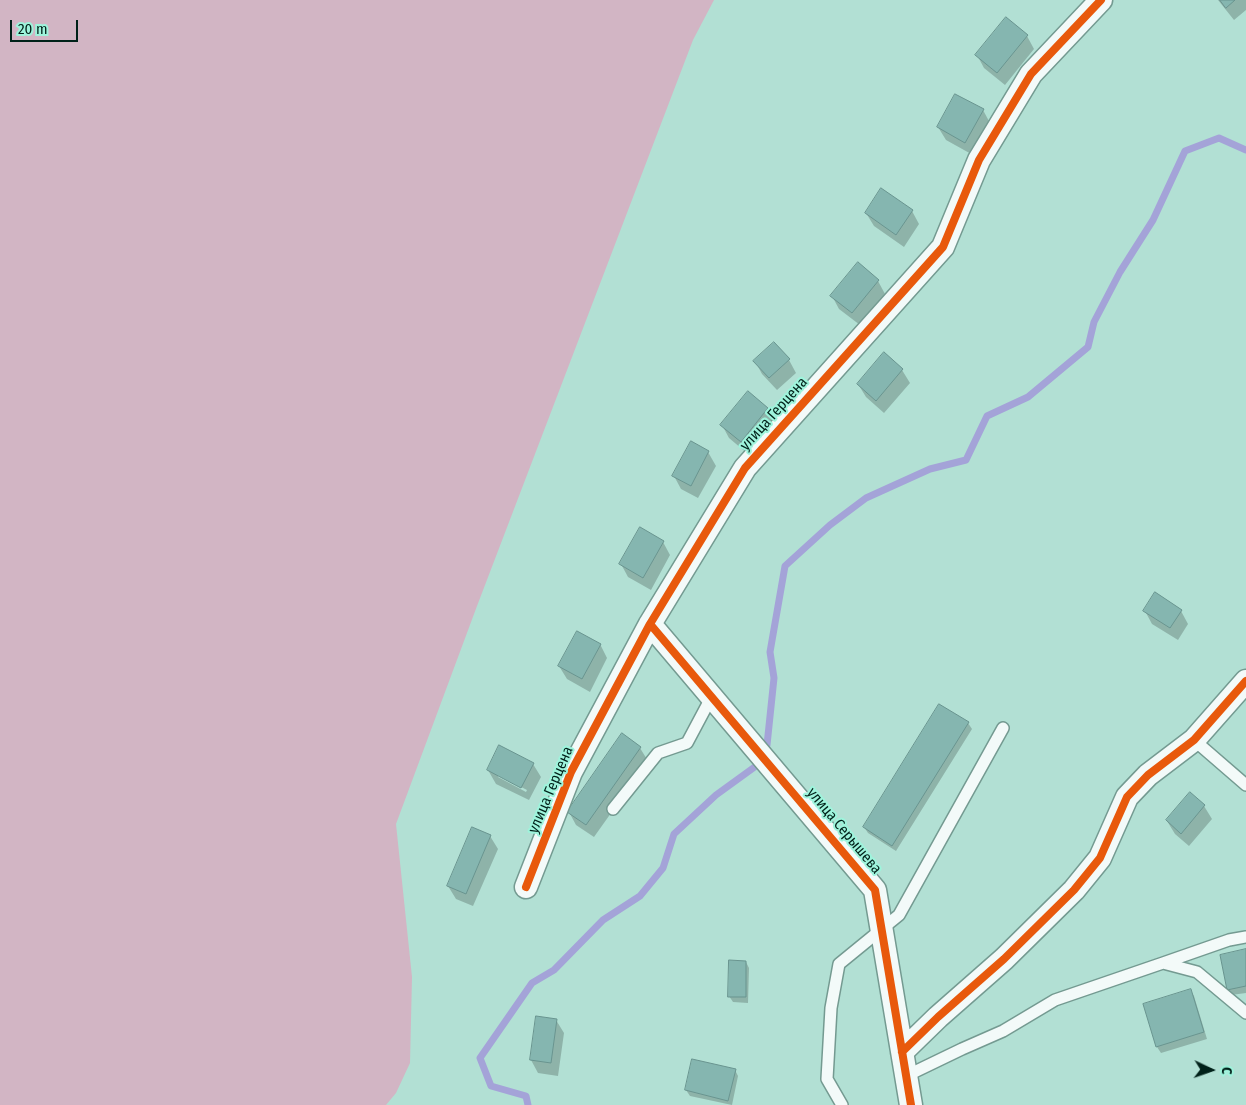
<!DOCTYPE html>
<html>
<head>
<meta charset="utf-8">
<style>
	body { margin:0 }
	#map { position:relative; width:1246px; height:1105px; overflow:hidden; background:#b2e0d4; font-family:"Fira Sans Condensed",sans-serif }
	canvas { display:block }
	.north { position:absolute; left:1186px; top:1045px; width:50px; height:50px; -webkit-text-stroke:4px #9ef4dc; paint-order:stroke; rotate:93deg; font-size:14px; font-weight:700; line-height:20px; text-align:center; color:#002119 }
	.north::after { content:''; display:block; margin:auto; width:18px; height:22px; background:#002119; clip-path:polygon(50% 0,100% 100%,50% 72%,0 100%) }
	.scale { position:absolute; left:10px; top:20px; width:68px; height:22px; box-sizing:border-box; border:2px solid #002119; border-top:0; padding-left:6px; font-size:15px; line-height:18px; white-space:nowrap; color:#002119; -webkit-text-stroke:4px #9ef4dc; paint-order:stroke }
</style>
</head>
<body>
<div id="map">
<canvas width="1246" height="1105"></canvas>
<div class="north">С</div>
<div class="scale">20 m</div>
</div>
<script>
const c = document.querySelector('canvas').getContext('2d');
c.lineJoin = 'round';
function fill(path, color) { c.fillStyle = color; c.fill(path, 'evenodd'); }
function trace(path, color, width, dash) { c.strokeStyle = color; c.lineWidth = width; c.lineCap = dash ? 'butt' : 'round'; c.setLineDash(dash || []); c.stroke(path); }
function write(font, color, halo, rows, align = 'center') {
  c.font = font + ' "Fira Sans Condensed",sans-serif'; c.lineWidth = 4; c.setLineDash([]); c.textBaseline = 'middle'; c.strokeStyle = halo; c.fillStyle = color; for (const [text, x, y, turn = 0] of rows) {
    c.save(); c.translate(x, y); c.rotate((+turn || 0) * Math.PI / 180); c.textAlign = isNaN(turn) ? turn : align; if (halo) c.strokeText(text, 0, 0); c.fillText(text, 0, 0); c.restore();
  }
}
const forest = new Path2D(`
	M0 0H714L693 40 477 606 396 824 412 977 410 1063 396 1093 386 1105H0Z`);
const shadow = new Path2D(`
	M1218 0H1246V10L1234 20Z
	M1027 36 1034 49 1005 85 984 68 977 55Z
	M983 110 990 123 973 155 946 140 938 127Z
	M912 211 919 224 904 247 874 226 866 213Z
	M878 281 885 294 860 325 839 309 832 296Z
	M789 360 796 373 777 390 762 374 755 361Z
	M902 370 910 383 884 413 866 397 858 384Z
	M767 409 775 422 748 454 729 438 722 425Z
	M692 443 708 452 716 466 698 498 681 489 674 476Z
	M663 542 670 555 651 590 628 577 621 564Z
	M1145 611H1181L1188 624 1178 640 1152 624Z
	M600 644 607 658 590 692 567 679 559 666Z
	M968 723 972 729 896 851 868 833 864 827Z
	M640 748 648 761 594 837 576 825 569 812Z
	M533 764 541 777 529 800 496 784 488 770ZM498 775 527 790 526 792 498 777Z
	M1190 794 1204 806 1212 819 1189 846 1175 834 1167 821Z
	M490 836 498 849 473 906 456 899 448 886Z
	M1246 951V993L1231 995 1228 989Z
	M746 962 749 968 748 1003 733 1002 729 996Z
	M1190 990 1194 996 1207 1039 1161 1053 1157 1047 1144 1005Z
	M556 1020 564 1033 558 1076 538 1073 531 1060Z
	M735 1070 738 1076 732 1105 690 1096 686 1090Z`);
const stream = new Path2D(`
	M767 745 774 678 770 652 785 566 830 525 866 498 930 469 966 460 987 416 1028 397 1088 347 1094 322 1120 272 1153 220 1185 151 1219 138 1246 150
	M528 1105 526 1096 491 1086 480 1058 532 983 554 970 603 920 640 896 663 868 674 834 716 795 756 766`);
const building = new Path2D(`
	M1220 0H1235L1226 8Z
	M1006 17 1028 35 997 73 975 55Z
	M955 94 984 109 965 143 937 127Z
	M881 188 913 210 896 235 865 213Z
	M858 262 879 280 852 313 830 296Z
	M774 342 790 359 769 378 753 361Z
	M884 352 903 369 876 401 857 384Z
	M748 391 768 408 741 442 720 425Z
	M691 441 709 451 691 486 672 476Z
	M640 527 664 541 643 578 619 564Z
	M1155 592 1182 610 1170 628 1143 611Z
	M577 631 601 644 582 679 558 666Z
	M939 704 969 722 892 846 863 827Z
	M622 733 641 747 586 825 567 812Z
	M499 745 534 763 521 788 487 770Z
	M1190 792 1205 805 1181 834 1166 820Z
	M472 827 491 835 466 894 447 886Z
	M1246 949V986L1227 990 1220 955Z
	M729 960 746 961V997H728Z
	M1191 989 1204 1032 1156 1047 1143 1004Z
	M536 1016 557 1019 551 1063 530 1060Z
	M692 1059 736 1069 728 1101 685 1090Z`);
const lane = new Path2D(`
	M1194 740 1246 785
	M613 809 658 753 687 743 712 696
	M1163 963 1229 940 1246 937
	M906 1076 962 1049 1003 1031 1055 1000 1163 963 1197 972 1246 1013
	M842 1105 827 1079 831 1008 839 964 899 915 1003 728`);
const street = new Path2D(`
	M650 624 875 890 911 1105
	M526 887 571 772 650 624 745 468 943 247 979 160 1031 74 1101 0
	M902 1052 938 1017 1004 959 1074 890 1100 858 1127 797 1148 775 1194 740 1246 681`);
const cycleway = new Path2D(`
	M650 624 875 890 911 1105
	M526 887 571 772 650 624 745 468 943 247 979 160 1031 74 1101 0
	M902 1052 938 1017 1004 959 1074 890 1100 858 1127 797 1148 775 1194 740 1246 681`);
const streetNames = [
	["улица Герцена",774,414,-48],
	["улица Герцена",551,790,-67],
	["улица Серышева",844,831,50]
];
fill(forest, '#d2b5c4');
fill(shadow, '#0003');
trace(stream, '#a4a3d8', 7);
fill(building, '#85b6b0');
trace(building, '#69948f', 1);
trace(lane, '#749a91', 14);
trace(street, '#749a91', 25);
trace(lane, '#f3faf9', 11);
trace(street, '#f3faf9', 22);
trace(cycleway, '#e8590c', 8);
write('15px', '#002119', '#9ef4dc', streetNames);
</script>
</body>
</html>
